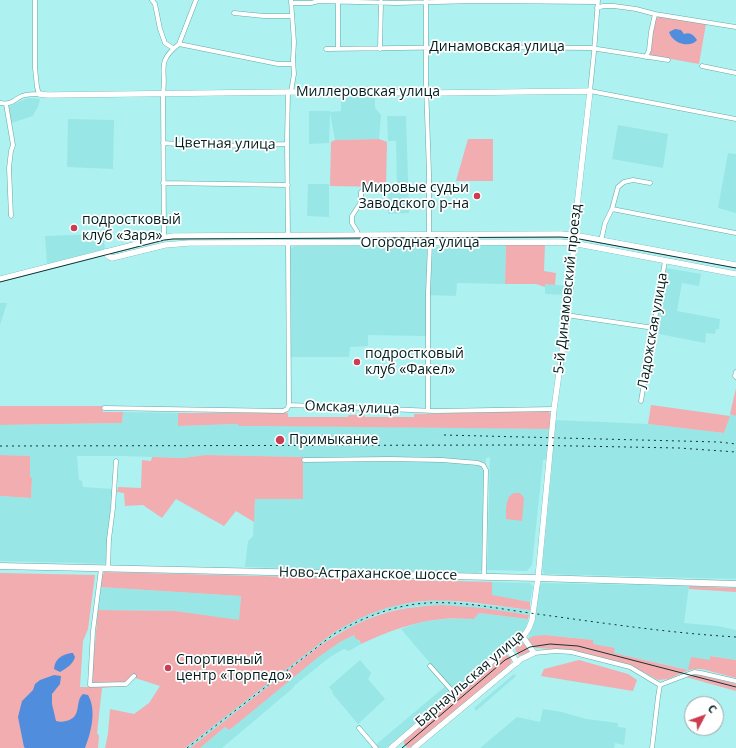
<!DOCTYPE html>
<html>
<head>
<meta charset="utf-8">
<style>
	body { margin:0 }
	#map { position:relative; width:736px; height:748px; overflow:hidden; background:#aef1f1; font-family:"Open Sans",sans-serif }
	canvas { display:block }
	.north { position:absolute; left:684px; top:696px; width:40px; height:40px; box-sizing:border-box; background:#fff; border:1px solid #99a4a4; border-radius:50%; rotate:49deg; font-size:11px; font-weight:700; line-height:16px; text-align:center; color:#011c1c }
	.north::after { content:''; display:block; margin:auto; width:14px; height:18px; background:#cc3c52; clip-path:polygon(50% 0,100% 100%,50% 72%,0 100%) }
</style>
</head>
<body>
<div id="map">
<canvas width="736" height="748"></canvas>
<div class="north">С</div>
</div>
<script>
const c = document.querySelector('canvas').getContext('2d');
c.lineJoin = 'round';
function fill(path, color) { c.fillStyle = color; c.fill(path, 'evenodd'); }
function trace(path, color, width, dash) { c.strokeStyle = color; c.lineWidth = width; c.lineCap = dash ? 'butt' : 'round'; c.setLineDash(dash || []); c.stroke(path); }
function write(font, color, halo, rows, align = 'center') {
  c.font = font + ' "Open Sans",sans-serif'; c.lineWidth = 3.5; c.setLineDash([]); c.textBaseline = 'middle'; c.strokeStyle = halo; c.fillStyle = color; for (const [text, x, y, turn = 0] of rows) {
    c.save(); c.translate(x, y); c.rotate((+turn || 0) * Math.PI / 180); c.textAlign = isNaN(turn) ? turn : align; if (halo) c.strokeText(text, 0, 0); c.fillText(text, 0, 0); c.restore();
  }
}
const built = new Path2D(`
	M341 94H375V108L381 115 379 139 335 140 330 112 341 111Z
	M28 98 40 99 38 107 34 113 33 116 11 123 9 107 11 105Z
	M309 111H330L329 143 309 144Z
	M387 116H406L409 213 388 214V186L397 185 396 141H388Z
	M68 119 114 120 113 169 67 167Z
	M618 125 668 134 663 168 612 159Z
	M728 153 736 154V213L718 208Z
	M308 184H329V217L307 216Z
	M103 234 105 249 47 264 45 236Z
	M506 244 505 284 457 283 456 296 429 295 433 247Z
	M358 245H425L427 246 426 336 368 335V346L350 347 349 357H291V248L295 246Z
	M666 268 701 274 699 286 682 283 677 311 720 319 719 329H716L715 334 706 333 705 343 654 333Z
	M545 284 568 286 567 295 545 294Z
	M0 303H7L0 325Z
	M123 412 178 413V426L239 424V425L550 429 546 460H543L532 565 527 571 487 570 490 457 486 458 483 569 478 573 245 567 248 541 253 536 255 499 302 457 205 455 183 458 122 456H77L79 480 82 481 83 487 113 489 107 544V560L106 562 104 564 81 563 0 561V496L31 498 32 478H30V456L0 455V425L122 423Z
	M730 414 736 416V579L546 574 543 573 542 569 551 477 555 420 648 424 724 433Z
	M492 582 530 583 533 586 530 602 491 595Z
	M542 583 689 586 684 623 718 626 736 630V660L711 656 710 660 689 670 614 653 615 648 592 644 593 640 545 635 528 639 535 619 539 586Z
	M100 587 241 596 239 621 175 611 98 610Z
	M442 600 530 610 529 615 462 607 442 605 418 606 397 609 375 615 335 635 317 648 190 748H185L315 645 333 633 351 622 374 612 396 605 417 602Z
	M479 613 528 619V620L526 627 521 634 386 748H370L372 746 373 747 448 684 401 629 421 622 444 619H474Z
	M354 635 361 644 349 651 344 649 330 657 295 685 293 688 222 748H200L225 727 229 730 232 728 317 657 340 642Z
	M360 660 371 673 368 679 385 699 358 724 332 693 333 692 329 687Z
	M514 674 516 676 476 711 474 708Z
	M543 709 562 712 586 719 618 723V727L626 728 624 745 615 743 614 748H480L517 717 540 722Z`);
const green = new Path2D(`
	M660 16 706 24 699 64 649 55 652 32 656 18Z
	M379 139 387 142 386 187 330 186 331 142 335 140Z
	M468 139H493V181H456Z
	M506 244H545L544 271 556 273 555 285 545 284V287L536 284H505Z
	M736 388V416L730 414Z
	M651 405 730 416 724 433 648 424Z
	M0 406H103V412H123L122 423 0 425Z
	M548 411 551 415 550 429 266 426H239L238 424 178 426V413H288V417H348L349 415H364L365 417H414V414Z
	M0 455 30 456V477L32 478 31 498 0 496Z
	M205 455 303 457V499H255L254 522 236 511 224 526 176 499 162 518 143 505 125 506 124 493 117 492 118 487 141 488 142 460 151 461 152 457 183 458Z
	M514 493H520L524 498 522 521 506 519C506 511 505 496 514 493Z
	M104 572 492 582V595L530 602V610C486 605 438 594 395 606 373 611 353 621 333 633L185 748H105L108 734 110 709 134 714 149 703 160 686 135 678 126 686 102 688 97 733 99 736 98 748H0V573L95 575 88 629 83 641 80 687H91L98 610 175 611 239 620 241 596 100 587 102 576Z
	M689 586 736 588V592L689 589Z
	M442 605 482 608 529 615 528 619 479 613 474 619C464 619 454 618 443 619 415 621 387 632 361 644L359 640 356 639 354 635 340 642 317 658 232 728 229 730 225 727 200 748H190L317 648C361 618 389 607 442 605Z
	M545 635 593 640V644L615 648 614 653 688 670 691 657 710 660V656L736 660V678L702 669H694L689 670 668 679 658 680 631 665 571 650 536 648 531 645 528 639 534 636Z
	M520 643 524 644 531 650 530 652 519 656 515 649Z
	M507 655 512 660 510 665 411 747 408 748 404 744V740L503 656Z
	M579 660 628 674 637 680 633 691 541 676 544 669Z
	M695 675H701L736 684V691L686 677Z`);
const water = new Path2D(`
	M675 29 681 30 684 34C690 32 693 34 697 40 690 49 672 43 669 32Z
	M71 653H73L75 657C73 664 67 668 60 672L54 669C55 658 62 655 71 653Z
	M54 675 61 676 60 684 52 694V704L56 721C60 722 62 722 66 721 83 717 74 702 83 694L88 695C97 710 91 733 85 748H25L24 747 18 717 22 701 33 690 35 684 40 680Z`);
const street = new Path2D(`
	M152 0 155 4 160 29 165 43 173 48
	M291 0 294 42 293 60 294 74 291 92
	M598 0 594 52 590 91 736 119
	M426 1V84L429 173V234
	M291 3H311L319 1 396 3 477 1 597 2
	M597 8 603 6H614L636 9 655 14 736 27
	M234 13 264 16H292
	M179 44 278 64H293
	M326 49 472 47 591 48 668 60
	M338 49V2
	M380 49 381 2
	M646 57 649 50 651 32 655 14
	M702 66 736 73
	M0 103C12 105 13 100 22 96 27 94 34 94 39 94L37 87 35 68V0
	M6 104 13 145 11 151 9 168 11 216
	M163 143 177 144 212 145 221 146 287 144
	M163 183 288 185
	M612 209 736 233
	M357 234V231L352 223V216L361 202V192
	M288 235 287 141 288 92
	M164 237 163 93C167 69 155 63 179 44L196 0
	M601 241 605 223 612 209 618 187 624 182 633 180 650 183
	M288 243 289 405
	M566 315 654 328
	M736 372 735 376 736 377
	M641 401 665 261
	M104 408 283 411 287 409 289 405 435 411 554 409
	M428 410V293L430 243
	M304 460 389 459 442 460 478 463 483 465 486 470 484 577
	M101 569 93 631 90 685 126 684 134 676
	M108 569 109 539 113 508 116 461
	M534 653 556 651 571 652 630 667 660 685
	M430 666 454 693
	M660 685 694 672 701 673 736 681
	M359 728 376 748
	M652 748 658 697 660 685`);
const secondary = new Path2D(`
	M39 94 48 95 291 92 434 93 590 91 576 215 570 294 554 409 538 578 532 620 529 628 523 637 500 654 391 748
	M105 252 108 256 112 258 165 245 189 243 560 242 578 244 736 274
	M0 279 153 240 173 236 561 234 579 236 736 265
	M508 648 517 663
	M414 748 521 659 534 653 523 637`);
const primary = new Path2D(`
	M0 566 538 578 736 584`);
const tram = new Path2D(`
	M0 282 164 240 173 239 560 237 574 238 736 268
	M402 748 505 660 530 647 550 644 578 646 736 687`);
const rail = new Path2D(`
	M444 435 719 442 736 444
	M0 446 524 445 679 448 736 452
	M187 748 334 634C360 619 387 608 416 604 456 599 498 609 537 614 603 623 669 633 736 637`);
const markers = [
	[477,196,4,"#cc3c52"],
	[74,228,4,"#cc3c52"],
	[357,362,4,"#cc3c52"],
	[280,440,5,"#cc3c52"],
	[168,668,4,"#cc3c52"]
];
const streetNames = [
	["Динамовская улица",497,47],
	["Миллеровская улица",368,92],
	["Цветная улица",225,144,1],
	["Огородная улица",420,243],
	["5-й Динамовский проезд",568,289,-84],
	["Ладожская улица",653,331,-80],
	["Омская улица",352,408,2],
	["Ново-Астраханское шоссе",368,574,1],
	["Барнаульская улица",470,679,-41]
];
const poiNames = [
	["Мировые судьи",469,188,"right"],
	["Заводского р-на",469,204,"right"],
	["подростковый",82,220],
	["клуб «Заря»",82,236],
	["подростковый",365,354],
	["клуб «Факел»",365,370],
	["Примыкание",289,440],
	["Спортивный",176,660],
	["центр «Торпедо»",176,676]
];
fill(built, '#98e6e6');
fill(green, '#f2adb0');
fill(water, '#508ddd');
trace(street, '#66a8a8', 5);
trace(secondary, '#66a8a8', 6);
trace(primary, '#66a8a8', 7);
trace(street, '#fff', 4);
trace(secondary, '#fff', 5.5);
trace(primary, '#fff', 6);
trace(tram, '#143434', 1);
trace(rail, '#143434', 1, [2, 4]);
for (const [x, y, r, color] of markers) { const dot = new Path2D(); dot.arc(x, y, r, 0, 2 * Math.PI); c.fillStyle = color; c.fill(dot); trace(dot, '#fff', 1.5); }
write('14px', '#011c1c', '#fff', streetNames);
write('14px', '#011c1c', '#fff', poiNames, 'left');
</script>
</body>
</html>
